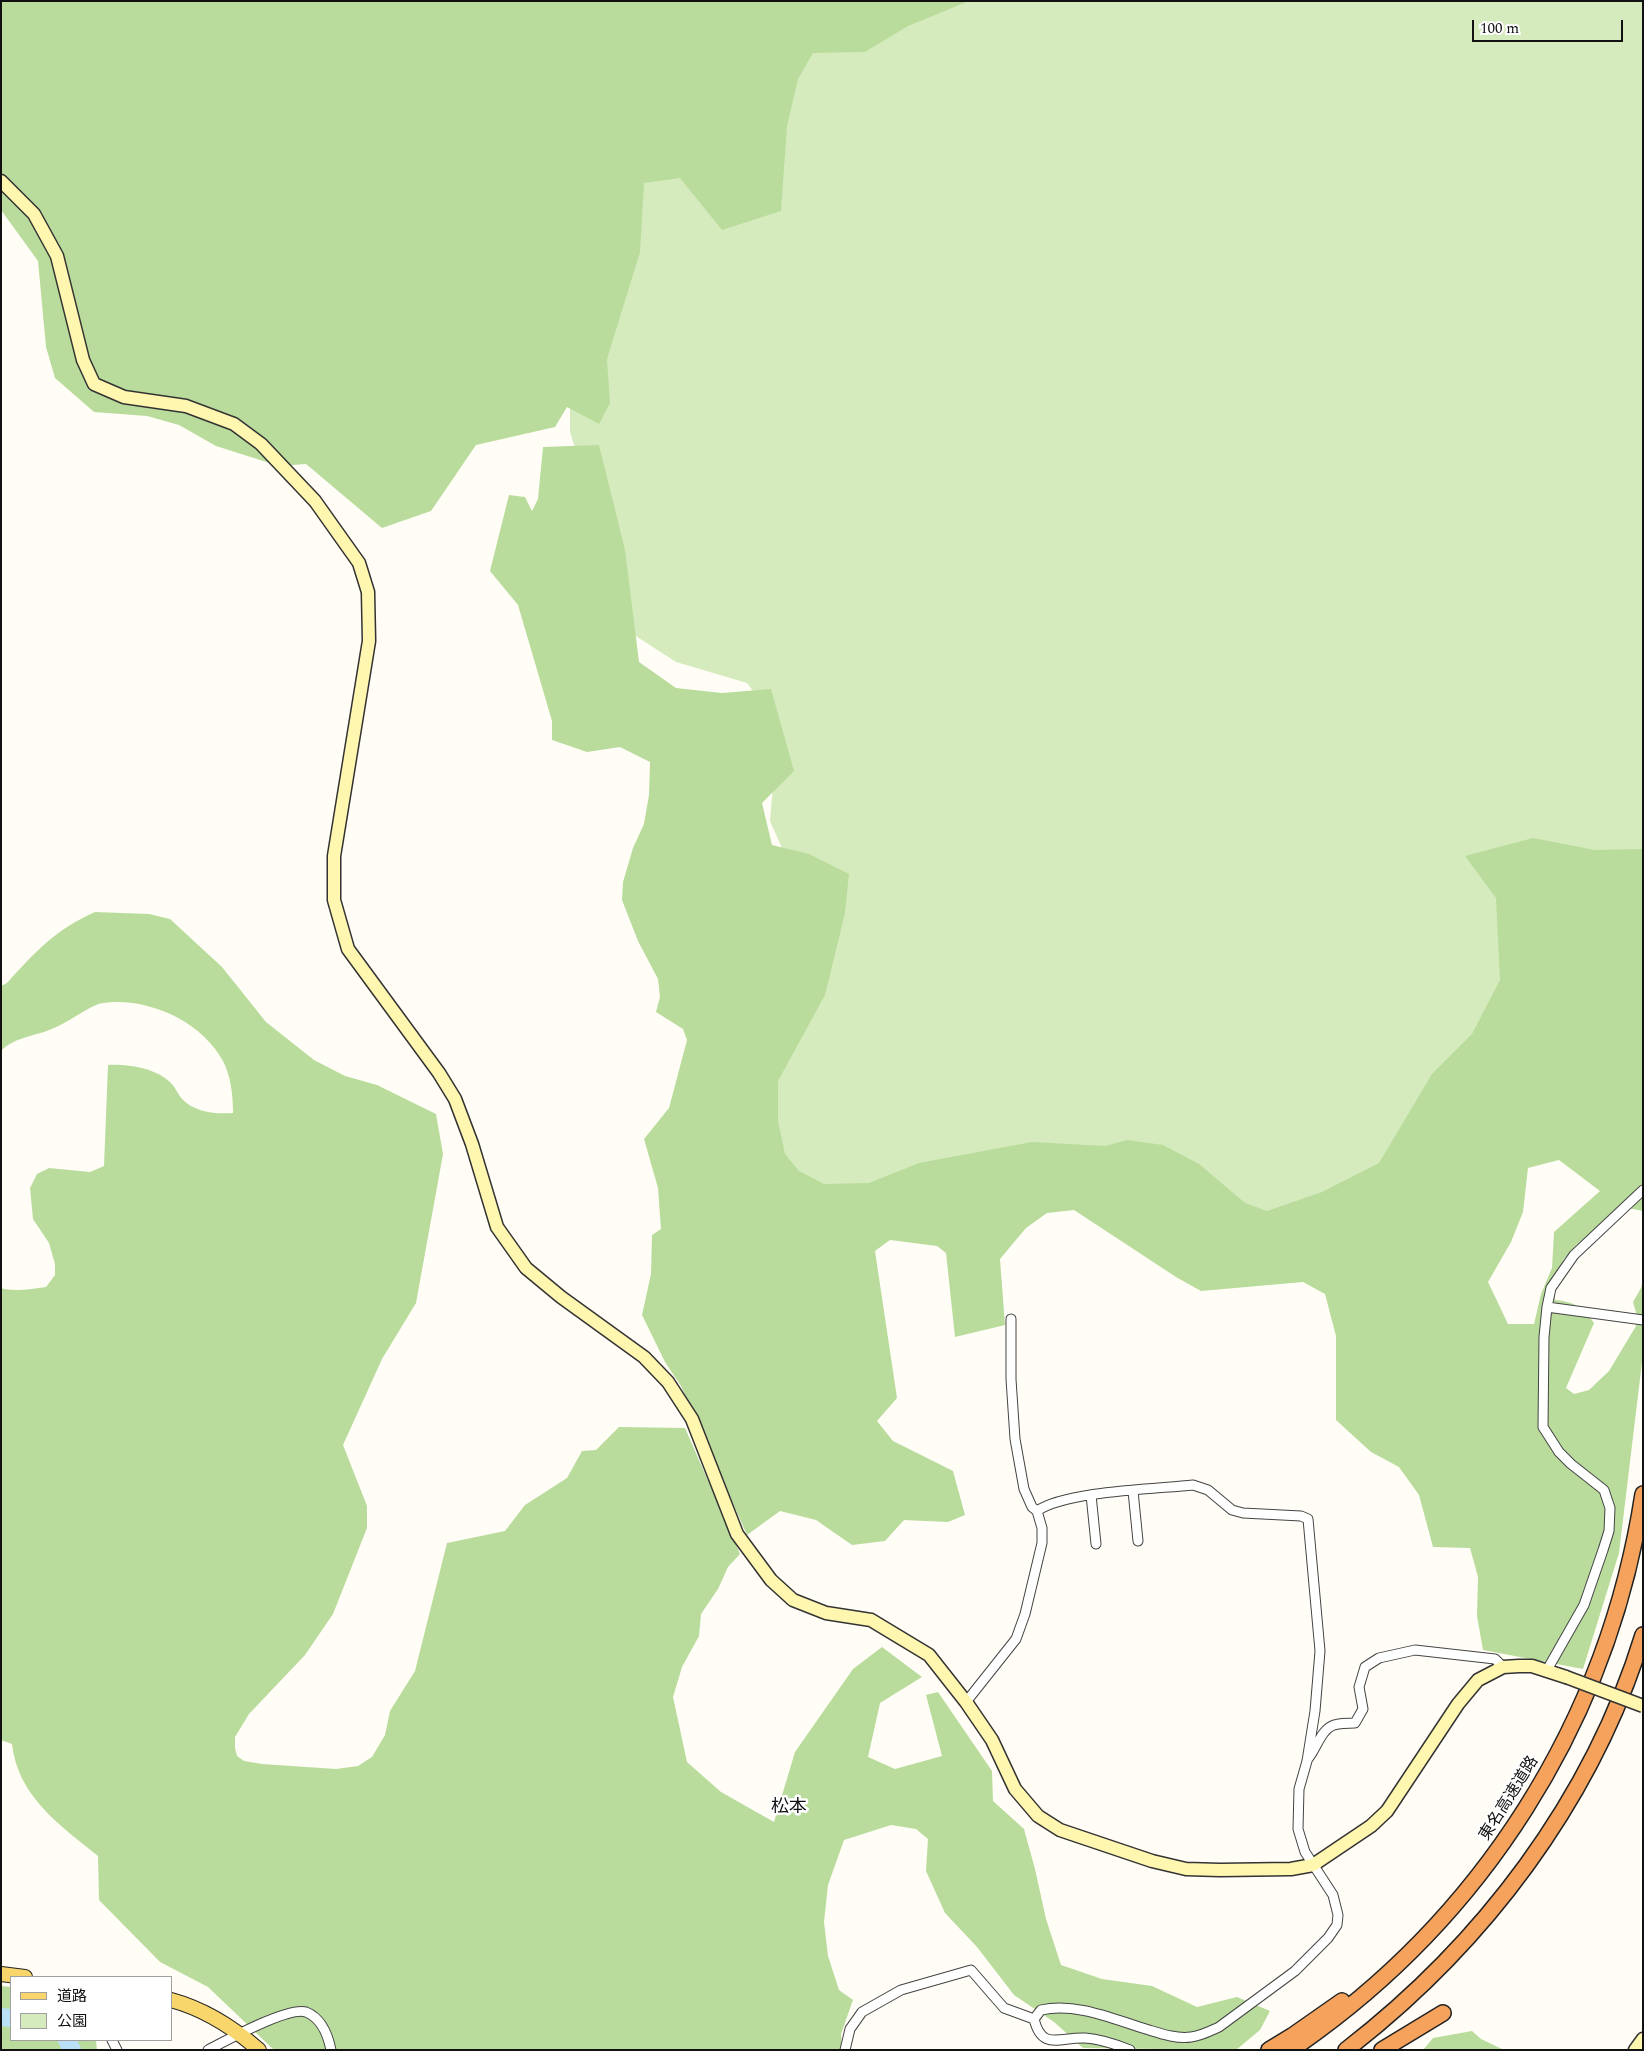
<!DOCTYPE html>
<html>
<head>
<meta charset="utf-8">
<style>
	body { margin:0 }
	#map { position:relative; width:1644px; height:2051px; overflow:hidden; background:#fffdf5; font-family:Spectral,"Noto Sans JP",serif }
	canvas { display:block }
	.frame { position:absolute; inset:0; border:2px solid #111; pointer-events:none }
	.legend { position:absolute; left:10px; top:1976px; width:162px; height:65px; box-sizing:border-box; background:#fff; border:1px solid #a0a0a0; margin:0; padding:6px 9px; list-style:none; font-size:15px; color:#111 }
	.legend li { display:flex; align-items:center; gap:10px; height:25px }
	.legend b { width:25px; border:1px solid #a0a0a0 }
	.scale { position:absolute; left:1472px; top:20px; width:151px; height:22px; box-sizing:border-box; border:2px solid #111; border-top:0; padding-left:6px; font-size:15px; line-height:18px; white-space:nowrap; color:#111; -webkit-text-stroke:4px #fff; paint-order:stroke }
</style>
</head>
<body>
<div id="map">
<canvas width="1644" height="2051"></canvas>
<div class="frame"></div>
<ul class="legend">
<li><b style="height:6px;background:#f9d66b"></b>道路</li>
<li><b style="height:14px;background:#d5ebbd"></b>公園</li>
</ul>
<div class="scale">100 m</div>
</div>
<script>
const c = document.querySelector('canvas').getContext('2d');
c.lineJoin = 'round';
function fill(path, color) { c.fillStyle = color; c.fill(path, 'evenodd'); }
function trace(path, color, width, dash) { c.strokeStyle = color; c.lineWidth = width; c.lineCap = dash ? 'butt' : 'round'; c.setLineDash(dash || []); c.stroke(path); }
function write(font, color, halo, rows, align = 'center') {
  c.font = font + ' Spectral,"Noto Sans JP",serif'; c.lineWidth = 5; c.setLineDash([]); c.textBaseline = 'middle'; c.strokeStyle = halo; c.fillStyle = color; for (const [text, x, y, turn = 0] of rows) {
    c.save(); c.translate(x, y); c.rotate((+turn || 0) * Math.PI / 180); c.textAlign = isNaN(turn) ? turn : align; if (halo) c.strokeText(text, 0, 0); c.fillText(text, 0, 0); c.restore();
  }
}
const green = new Path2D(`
	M919 1H1643V865L1516 964 1373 1200 1266 1220 1179 1203 824 1204 753 1156 799 886 770 821 778 726 747 683 676 662 625 629 607 547 570 432V369L615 204 792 51Z`);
const forest = new Path2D(`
	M1 1H969L908 26 865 52 813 53 798 79 787 126 781 211 722 230 680 178 644 183 640 252 607 359 610 403 599 424 567 407 555 427 476 445 431 511 382 528 306 464 279 466 216 446 179 425 147 416 94 412 55 378 46 347 38 261 1 210Z
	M599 445 625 550 639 662 676 688 722 693 771 689 794 771 762 803 772 845 809 854 849 874 845 913 825 995 778 1081V1121L785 1154 799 1171 824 1184 869 1183 919 1163 1032 1142 1105 1146 1127 1140 1163 1145 1199 1164 1245 1203 1267 1211 1322 1192 1379 1163 1432 1074 1472 1034 1500 980 1496 898 1465 856 1533 838 1595 850 1643 849V1211L1623 1207 1577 1244 1563 1260 1568 1265 1554 1291 1555 1300C1573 1301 1584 1308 1594 1323L1566 1388 1574 1394 1589 1390 1609 1371 1636 1326 1637 1316 1633 1302 1641 1288 1643 1281V1354L1619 1553 1583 1669 1483 1650 1477 1616 1478 1577 1470 1548 1433 1547 1419 1495 1399 1467 1371 1452 1336 1420V1336L1325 1294 1303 1282 1201 1291 1176 1277 1074 1210 1047 1213 1026 1228 1000 1259 1005 1325 955 1337 946 1253 937 1246 890 1240 875 1251 897 1398 877 1421 893 1441 953 1471 965 1515 948 1522 904 1520 885 1541 852 1545 816 1520 780 1511 747 1535 681 1386 665 1362 642 1315 651 1274 652 1235 661 1229 658 1188 644 1139 669 1108 687 1040 683 1029 656 1012 660 997 658 979 638 941 622 900 623 882 633 848 644 824 649 795 650 762 620 747 587 752 552 740V721L518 605 490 571 509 495 525 497 532 511 538 499 543 447ZM1559 1160 1600 1191 1554 1232 1552 1268 1541 1294 1534 1324H1508L1488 1282 1511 1242 1523 1212 1528 1168Z
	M95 912 149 914 170 919 222 967 266 1022 314 1060 345 1076 377 1085 436 1114 443 1154 416 1303 382 1359 343 1445 367 1506V1528L333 1614 305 1655 249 1714 235 1737V1748L237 1756 244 1761 262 1764 336 1769 358 1766 372 1757 385 1735 390 1711 415 1671 447 1543 505 1531 525 1505 567 1478 582 1451 596 1450 619 1427 685 1428 740 1554 728 1567 718 1589 701 1614 699 1636 682 1667 673 1697 687 1762 721 1792 774 1822 795 1752 853 1669 882 1647 922 1677 880 1703 868 1757 895 1769 942 1756 926 1695 938 1692 992 1771 993 1801 1024 1829 1035 1869 1046 1919 1061 1965 1102 1979 1152 1986 1197 2007 1237 1997 1270 2011 1260 2030 1236 2050 1083 2048 1054 2022 1014 1995 977 1947 945 1913 926 1871 928 1839 916 1829 891 1825 844 1840 828 1885 824 1922 828 1956 839 1990 853 2000 841 2034 842 2050H274L208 1987 160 1962 99 1900 98 1856C60 1825 18 1797 12 1744L1 1740V1288C14 1292 32 1289 46 1287L55 1275V1264L49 1243 33 1219 30 1188 37 1174 49 1168 90 1172 104 1166 108 1065C128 1064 156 1068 171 1083 175 1087 178 1094 182 1099 196 1113 215 1114 233 1113 233 1095 231 1077 223 1061 201 1021 148 997 103 1003 92 1004 69 1022 56 1027 39 1036 15 1036 1 1051V986L7 983C35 952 56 929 95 912Z
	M1 1986 11 1987V2040H96L97 2050H1Z
	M1472 2031 1481 2039 1504 2050H1423L1433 2038Z`);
const river = new Path2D(`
	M1 2017 11 2018
	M67 2040 72 2050`);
const street = new Path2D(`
	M1547 1307 1643 1320
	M1133 1491 1138 1541
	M1091 1495 1096 1544
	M1037 1511C1066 1491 1155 1489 1193 1485L1208 1490 1232 1510 1243 1513 1301 1516 1308 1519 1320 1651 1315 1711 1307 1761 1299 1789 1298 1829 1305 1852 1333 1895 1338 1915 1337 1925 1328 1938 1295 1971 1219 2027C1210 2031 1201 2036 1191 2037 1177 2039 1162 2034 1149 2030 1115 2020 1077 2002 1041 2010L1034 2019C1042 2051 1059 2037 1085 2038 1101 2039 1115 2044 1130 2050
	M1547 1670 1584 1605 1603 1550 1609 1531 1610 1508 1604 1490 1571 1464 1559 1452 1543 1427 1544 1337 1547 1307 1551 1288 1574 1255 1643 1190
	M966 1702 1016 1639 1025 1614 1042 1543V1528L1037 1511 1032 1507 1024 1489 1015 1439 1011 1379V1319
	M1307 1760C1316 1750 1321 1729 1334 1725 1341 1723 1349 1723 1355 1723L1363 1709 1359 1687 1365 1667 1379 1658 1415 1650 1495 1659 1503 1667
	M112 2040 117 2050
	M208 2050C225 2041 289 2006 306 2012 321 2018 328 2035 331 2050
	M845 2050 850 2029 862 2012 901 1990 971 1970 1004 2008 1034 2019`);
const secondary = new Path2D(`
	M1 181 34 214 57 256 83 360 94 384 124 397 186 406 234 424 261 444 315 501 359 563 368 592 369 641 334 856V900L348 949 439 1073 455 1099 472 1144 497 1227 526 1268 561 1297 644 1357 668 1382 692 1419 737 1534 771 1580 793 1600 826 1613 871 1620 929 1655 966 1702 992 1740 1015 1789 1038 1816 1060 1830 1152 1861 1186 1869 1220 1870 1291 1869 1313 1865 1371 1826 1387 1811 1458 1704 1478 1680 1503 1667 1519 1666H1532L1566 1677
	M1635 2050 1643 2039`);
const primary = new Path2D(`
	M1 1974 25 1977
	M171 2000C204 2009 234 2028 259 2050`);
const highway = new Path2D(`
	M1269 2050 1292 2036 1342 2001
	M1291 2050C1482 1920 1608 1722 1643 1494
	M1346 2050C1482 1945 1592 1801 1643 1635
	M1382 2050 1443 2013`);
const secondaryBridge = new Path2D(`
	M1566 1677 1643 1706`);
const streetNames = [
	["東名高速道路",1510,1799,-58]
];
const neighbourhoodNames = [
	["松本",789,1808]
];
fill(green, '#d5ebbd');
fill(forest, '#b9dc9c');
trace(river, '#b9e0f7', 18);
trace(street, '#444', 11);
trace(secondary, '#333', 15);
trace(primary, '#222', 16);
trace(highway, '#222', 18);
trace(street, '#fff', 9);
trace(secondary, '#fff6b0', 12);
trace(primary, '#f9d66b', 14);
trace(highway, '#f5a25d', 15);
trace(secondaryBridge, '#333', 15, []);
trace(secondaryBridge, '#fff6b0', 12);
write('16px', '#111', '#fff', streetNames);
write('18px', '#111', '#fff', neighbourhoodNames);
</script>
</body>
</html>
